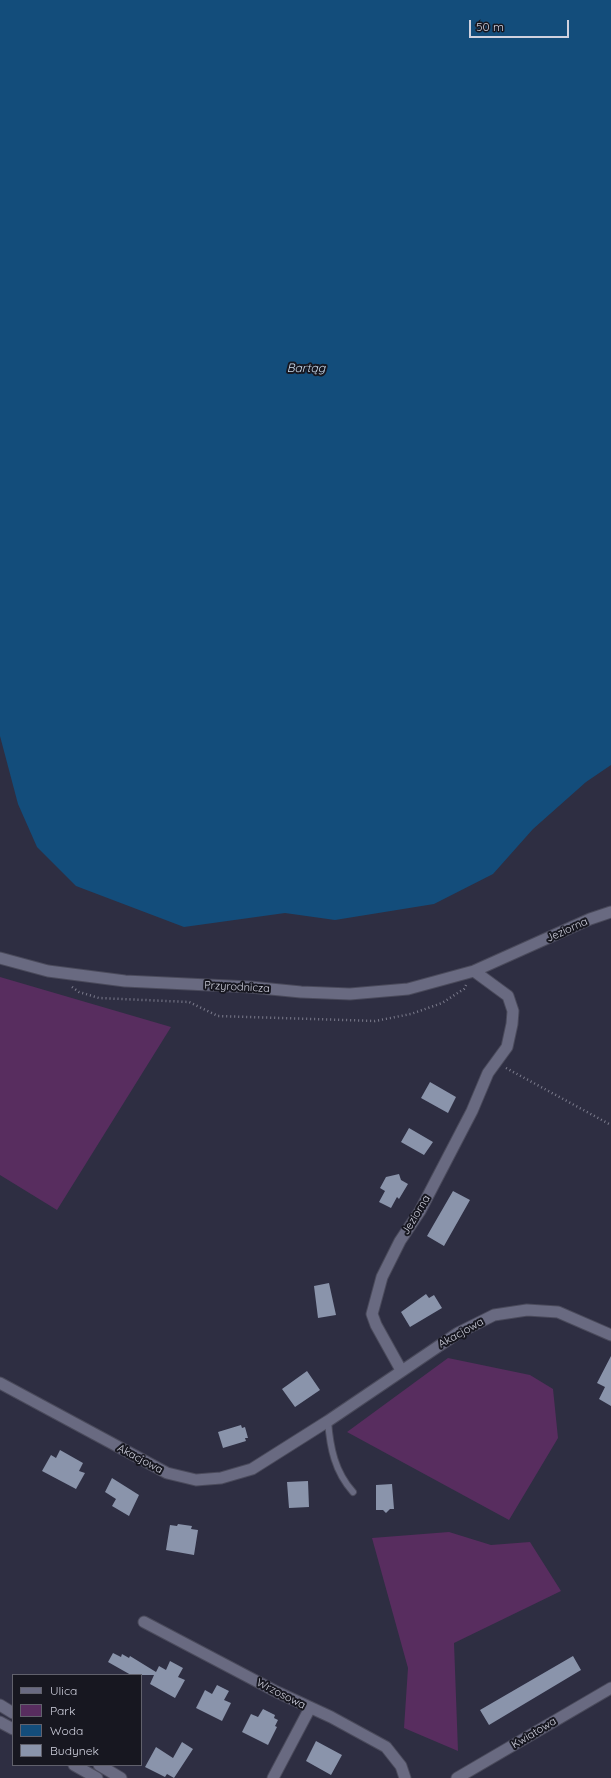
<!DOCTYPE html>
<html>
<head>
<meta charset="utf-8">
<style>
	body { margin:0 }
	#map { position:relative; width:611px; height:1778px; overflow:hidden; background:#2e2e42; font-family:Quicksand,sans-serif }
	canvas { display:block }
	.legend { position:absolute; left:12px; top:1674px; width:130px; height:92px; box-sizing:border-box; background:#171720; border:1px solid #61616c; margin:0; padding:5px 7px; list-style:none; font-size:12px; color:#d0d1de }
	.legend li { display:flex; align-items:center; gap:8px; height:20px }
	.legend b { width:20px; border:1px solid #61616c }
	.scale { position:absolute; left:469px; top:20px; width:100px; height:18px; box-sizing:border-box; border:2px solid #d0d1de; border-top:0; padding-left:5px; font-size:12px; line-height:14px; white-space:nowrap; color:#d0d1de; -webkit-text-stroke:3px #171720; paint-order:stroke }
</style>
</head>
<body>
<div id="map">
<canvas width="611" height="1778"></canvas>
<ul class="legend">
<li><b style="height:5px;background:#696a81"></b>Ulica</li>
<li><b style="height:11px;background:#582d5f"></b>Park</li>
<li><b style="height:11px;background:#134d7b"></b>Woda</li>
<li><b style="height:11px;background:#8a94ab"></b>Budynek</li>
</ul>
<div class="scale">50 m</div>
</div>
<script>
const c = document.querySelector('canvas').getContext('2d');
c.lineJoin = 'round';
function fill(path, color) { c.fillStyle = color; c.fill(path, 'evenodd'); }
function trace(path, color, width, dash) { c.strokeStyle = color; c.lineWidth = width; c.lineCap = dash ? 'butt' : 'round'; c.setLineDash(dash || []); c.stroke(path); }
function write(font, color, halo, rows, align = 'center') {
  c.font = font + ' Quicksand,sans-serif'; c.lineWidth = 4; c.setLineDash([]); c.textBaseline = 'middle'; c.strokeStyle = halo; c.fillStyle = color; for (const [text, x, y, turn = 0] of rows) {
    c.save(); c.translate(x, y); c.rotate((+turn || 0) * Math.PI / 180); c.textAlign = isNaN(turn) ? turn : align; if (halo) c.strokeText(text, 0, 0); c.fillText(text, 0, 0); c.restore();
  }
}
const green = new Path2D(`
	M0 977 171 1027 57 1210 0 1175Z
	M448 1358 530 1375 553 1389 558 1438 509 1520 347 1432Z
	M449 1532 491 1545 530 1542 561 1591 454 1643 458 1751 404 1728 408 1668 372 1538Z`);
const water = new Path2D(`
	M0 0H611V765L586 782 533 829 493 874 434 904 335 920 285 913 184 927 76 886 37 847 18 804 0 736Z`);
const building = new Path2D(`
	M430 1082 456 1097 448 1113 421 1098Z
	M409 1128 433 1142 424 1155 401 1142Z
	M399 1174 401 1180 408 1184 399 1199 397 1197 391 1208 379 1202 385 1191 380 1188 386 1177Z
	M453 1191 470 1200 444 1246 427 1236Z
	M329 1283 336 1315 318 1318 314 1286Z
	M426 1294 429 1298 434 1295 442 1308 410 1327 401 1312Z
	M611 1356V1406L599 1399 605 1387 597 1383Z
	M307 1371 320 1390 295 1407 282 1389Z
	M241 1425 242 1428 245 1427 248 1438H245L246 1441 223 1448 218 1432Z
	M60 1450 83 1463 79 1471 85 1473 76 1489 42 1471 51 1455 56 1458Z
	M112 1478 139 1495 129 1516 112 1506 116 1499 105 1492Z
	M308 1481 309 1507 289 1508 287 1482Z
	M392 1484 394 1509H390L386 1513 383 1510H376V1485Z
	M178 1524 192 1526 191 1529 198 1530 194 1555 166 1550 170 1525 177 1526Z
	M113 1653 121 1657 122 1654 129 1658 130 1656 156 1672 159 1666 166 1670 170 1661 183 1668 178 1677 185 1680 175 1698 150 1684 154 1675H131L108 1662Z
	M573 1656 581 1670 489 1725 480 1710Z
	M217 1685 229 1691 224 1700 231 1703 222 1721 196 1708 205 1690 212 1694Z
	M263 1709 275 1715 274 1718 278 1720 275 1726 277 1727 268 1745 242 1732 251 1714 258 1717Z
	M316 1741 342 1755 331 1775 306 1761Z
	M182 1742 193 1749 174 1778 167 1774 165 1777 145 1767 156 1747 173 1758Z`);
const path = new Path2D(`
	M72 987 79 992 99 998 189 1002 218 1016 375 1021 411 1014 442 1003 464 989 466 985
	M506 1068 611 1125`);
const service = new Path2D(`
	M328 1421C330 1448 335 1472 353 1492`);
const minor = new Path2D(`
	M0 958 48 971 125 981 250 987 301 992 350 994 408 989 474 971 590 919 611 912
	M401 1370 376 1325 372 1314 382 1277 400 1241 420 1211 472 1111 488 1073 507 1047 512 1024 513 1011 508 996 474 971
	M0 1383 167 1473 196 1480 221 1478 252 1469 328 1421 458 1333 494 1315 527 1310 558 1312 611 1335
	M144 1622 277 1692 331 1717 386 1747 401 1766 405 1778
	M0 1705 13 1713
	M0 1722 13 1729
	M74 1765 97 1778
	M99 1765 121 1778
	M273 1778 310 1708
	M457 1778 611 1688`);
const streetNames = [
	["Jeziorna",567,930,-24],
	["Przyrodnicza",237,987,3],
	["Jeziorna",416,1215,-59],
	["Akacjowa",461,1333,-29],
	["Akacjowa",140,1459,28],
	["Wrzosowa",281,1694,27],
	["Kwiatowa",534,1733,-31]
];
const waterNames = [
	["Bartąg",306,368]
];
fill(green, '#582d5f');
fill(water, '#134d7b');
fill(building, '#8a94ab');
trace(service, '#4a4a5b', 8);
trace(minor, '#4a4a5b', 13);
trace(path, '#7c7c8d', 2.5, [1, 3]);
trace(service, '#696a81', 6);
trace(minor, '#696a81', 11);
write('11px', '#d0d1de', '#171720', streetNames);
write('italic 12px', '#cde', '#171720', waterNames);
</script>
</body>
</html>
